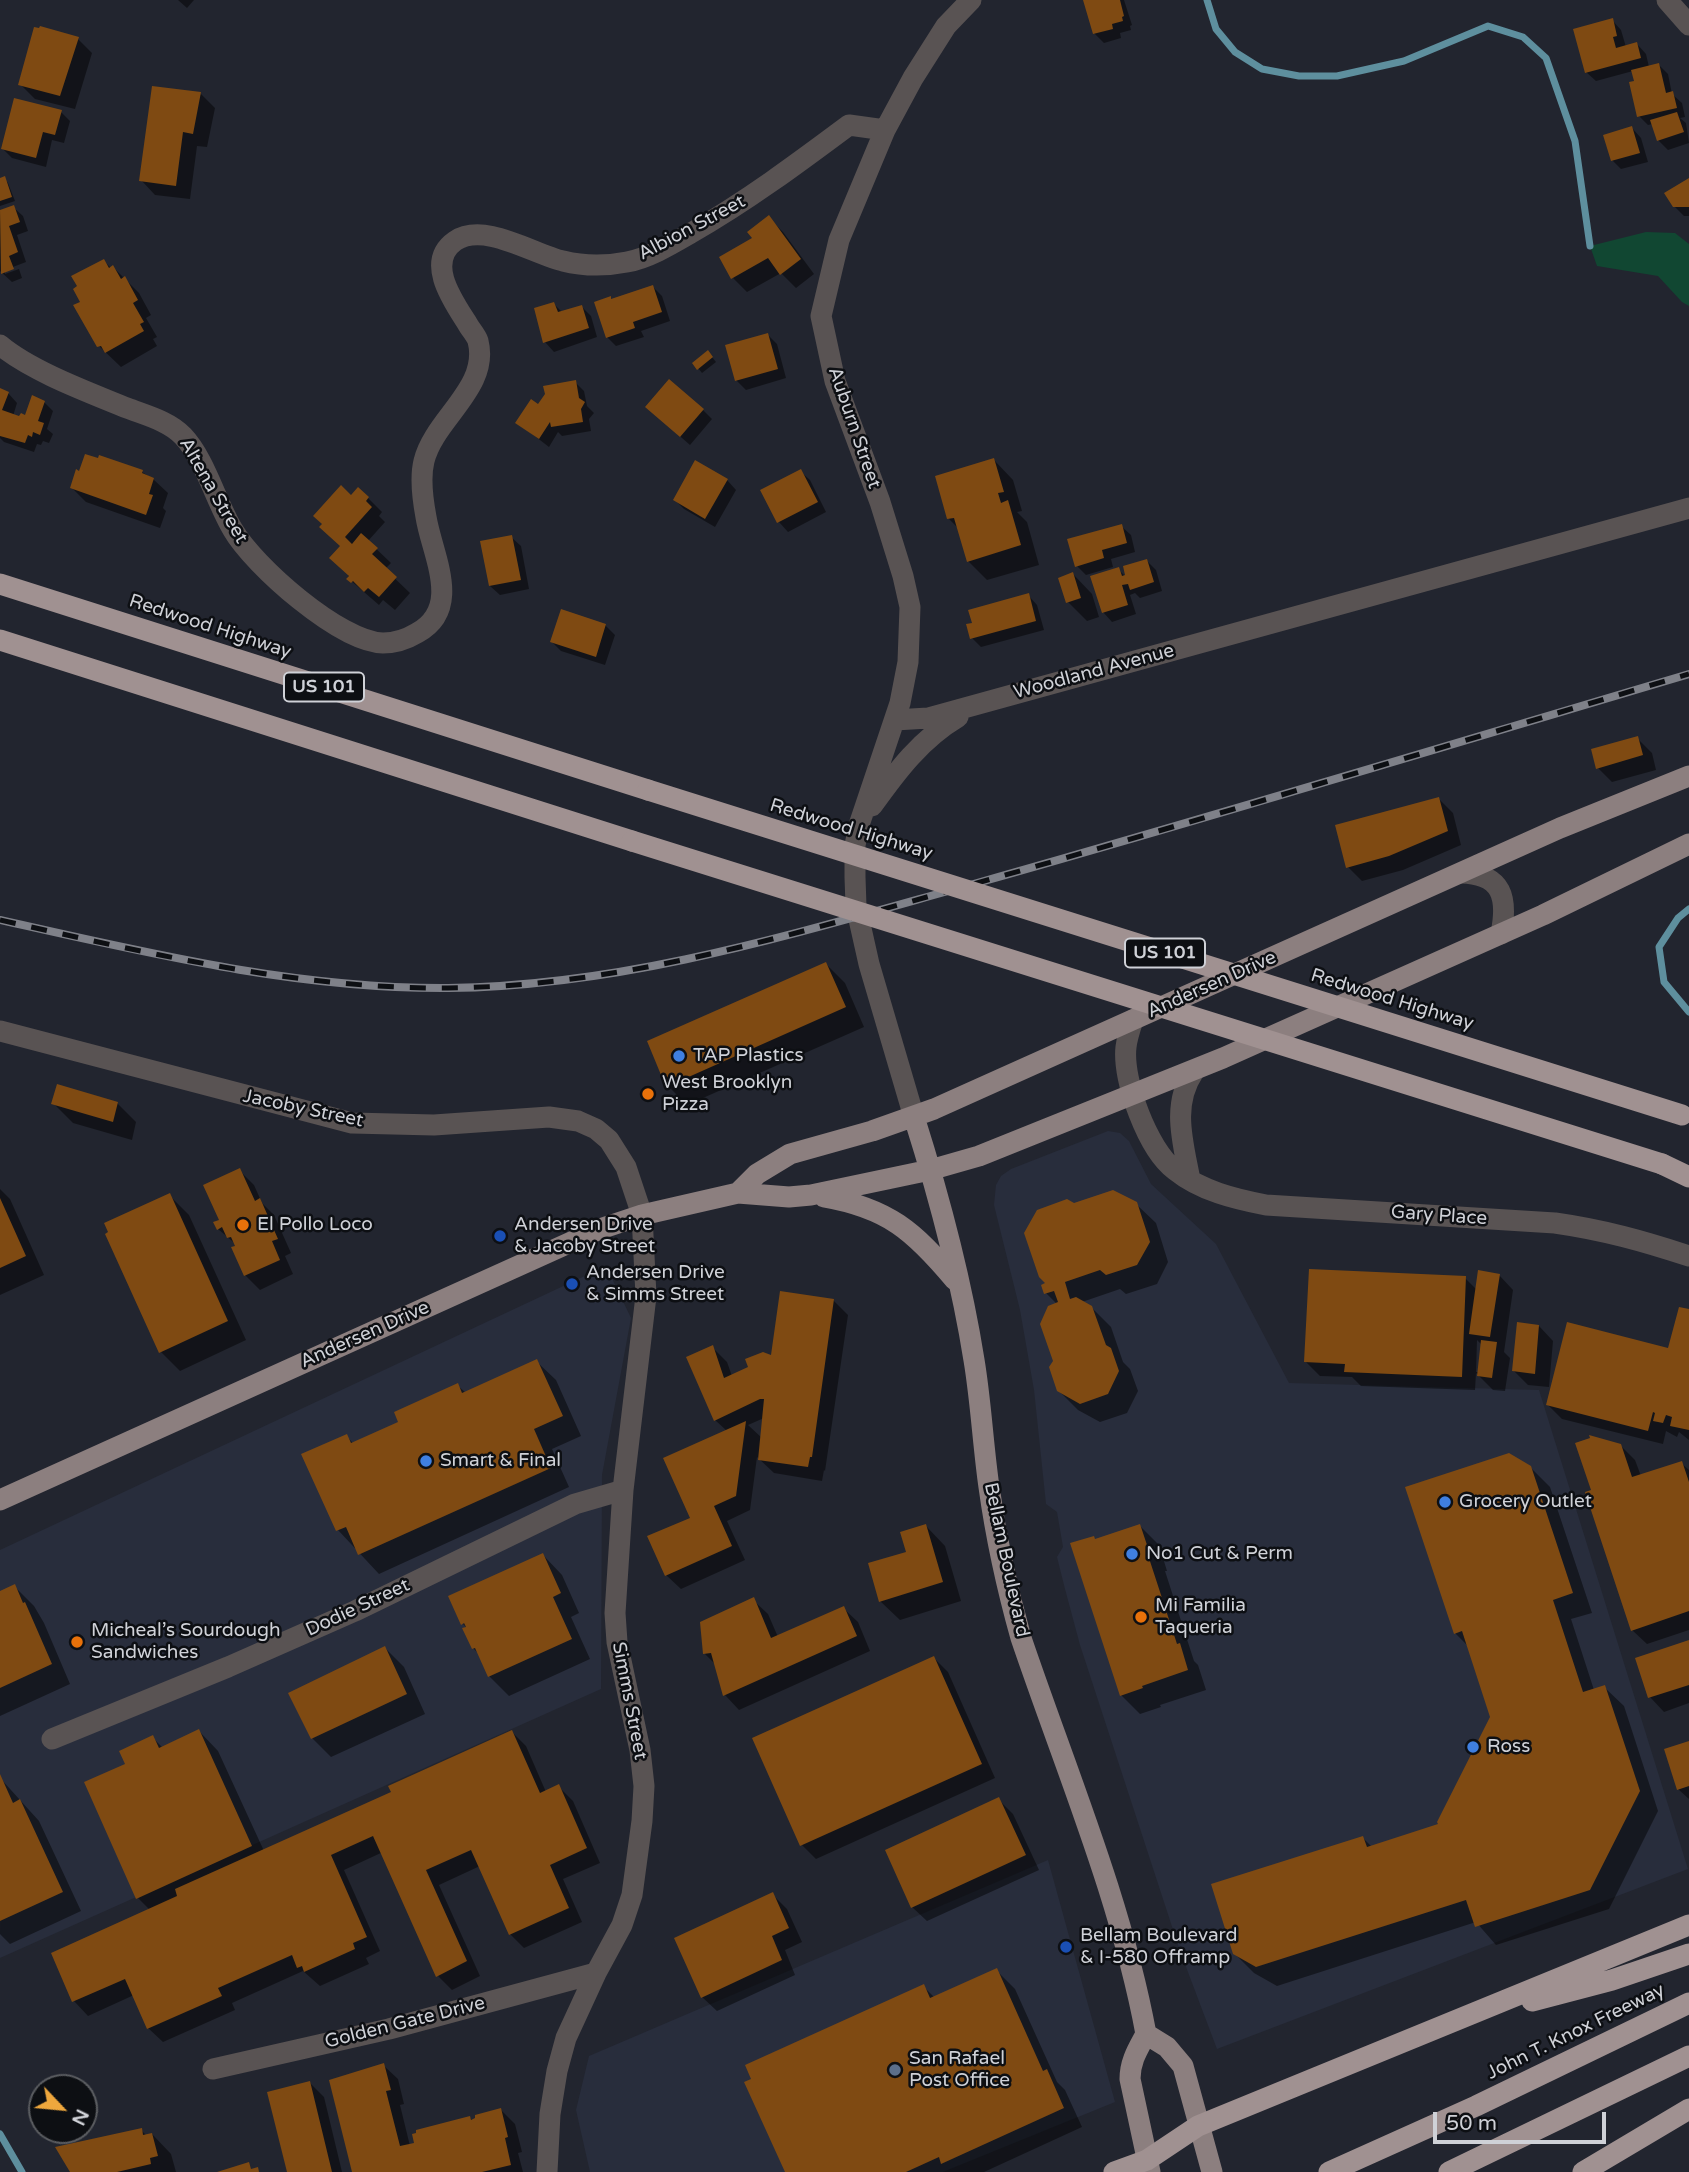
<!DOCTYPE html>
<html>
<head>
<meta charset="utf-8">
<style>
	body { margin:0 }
	#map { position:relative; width:1689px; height:2172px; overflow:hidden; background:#22252f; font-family:"Varela Round",sans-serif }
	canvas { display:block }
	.north { position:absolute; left:28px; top:2074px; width:70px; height:70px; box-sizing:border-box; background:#0d0f13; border:2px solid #5b5d61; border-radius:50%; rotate:116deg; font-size:19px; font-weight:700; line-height:28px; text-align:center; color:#cfd1d7 }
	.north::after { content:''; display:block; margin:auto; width:24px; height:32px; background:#eea73d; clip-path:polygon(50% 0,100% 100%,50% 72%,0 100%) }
	.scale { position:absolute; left:1433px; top:2112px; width:173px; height:32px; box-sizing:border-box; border:4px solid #cfd1d7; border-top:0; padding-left:9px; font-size:21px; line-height:24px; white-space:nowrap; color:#cfd1d7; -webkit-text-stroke:5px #0d0f13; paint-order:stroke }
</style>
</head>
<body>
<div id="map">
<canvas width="1689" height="2172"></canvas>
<div class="north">N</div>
<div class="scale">50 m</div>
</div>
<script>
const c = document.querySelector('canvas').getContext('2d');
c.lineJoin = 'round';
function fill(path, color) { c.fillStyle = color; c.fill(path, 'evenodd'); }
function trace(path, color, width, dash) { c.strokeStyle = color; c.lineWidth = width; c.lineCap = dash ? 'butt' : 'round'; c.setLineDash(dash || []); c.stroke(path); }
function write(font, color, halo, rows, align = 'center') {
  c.font = font + ' "Varela Round",sans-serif'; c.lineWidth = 5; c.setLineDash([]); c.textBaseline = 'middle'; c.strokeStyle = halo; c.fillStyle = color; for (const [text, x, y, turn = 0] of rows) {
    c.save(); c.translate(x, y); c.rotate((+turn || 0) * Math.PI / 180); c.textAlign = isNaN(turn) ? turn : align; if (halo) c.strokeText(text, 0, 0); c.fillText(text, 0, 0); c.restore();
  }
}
const built = new Path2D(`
	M1108 1131 1120 1133 1129 1141 1151 1184 1216 1244 1289 1383 1539 1390 1688 1869 1217 2049 1180 1951 1080 1645 1065 1589 1057 1557 1063 1547 1057 1512 1046 1504 1034 1390 1020 1310 994 1205 996 1185 1001 1176 1011 1169Z
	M606 1266 631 1318 602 1475 601 1689 0 1958V1550Z
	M1048 1860 1115 2102 943 2172H590L576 2110 589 2056Z`);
const green = new Path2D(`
	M1646 232 1675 233 1689 244V306L1682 302 1658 276 1597 266 1590 246Z`);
const shadow = new Path2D(`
	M178 0H194L187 8Z
	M1085 0H1124L1132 25 1130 26 1131 30 1120 33 1121 38 1104 43 1094 33Z
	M1612 20 1621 30 1626 47 1637 44 1646 54 1649 67 1659 65 1668 74 1672 94 1682 103 1685 117 1680 118 1686 123 1689 143 1668 150 1658 140 1653 124 1648 125 1639 116 1633 71 1596 81 1586 72Z
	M78 39 92 53 75 109 35 99 20 84Z
	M201 94 215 108 207 147 197 146 190 199 155 195 141 180Z
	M61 112 70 121 64 143 52 140 46 167 12 158 3 149Z
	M1632 128 1641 138 1648 162 1621 169 1612 160Z
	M4 178 8 183 15 201 0 206V180Z
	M1689 180V216H1684L1674 206Z
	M13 207 23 216 28 231 17 235 26 262 5 270V274L19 269 22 278 12 282 0 271V212Z
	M769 218 783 232 814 274 796 288 781 273 747 292 733 278Z
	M104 261 111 268 113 267 139 293 151 315 146 318 157 337 153 339 157 346 121 367 99 346 82 302Z
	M653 287 662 296 670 321 641 331 644 337 616 346 607 337 612 301Z
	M554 304 563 313 582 307 591 316 597 337 554 352 545 342Z
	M768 335 777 344 786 378 746 390 736 380Z
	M712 357 716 362 702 373 698 368Z
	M575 382 584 391 587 406 594 413 589 419 591 431 562 436 558 432 549 447 518 423Z
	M0 390 8 393 17 403 13 416 26 417 44 402 53 411 47 429 53 434 49 443 43 441 41 445 37 444 34 452 4 442 0 438Z
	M703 410 712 419 690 445 657 416Z
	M994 460 1013 480 1022 511 1017 512 1027 522 1039 565 987 580 968 561 959 529 949 519Z
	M800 471 810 480 826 512 788 532 779 522 762 491Z
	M142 472 153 479 168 493 163 508 166 511 160 528 86 502 72 488Z
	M727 480 736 490 715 527 684 509 675 500Z
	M359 489 382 512 379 516 385 522 368 541 391 563 385 569 410 593 395 610 383 600 379 605 349 579 342 547 351 497Z
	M1121 526 1131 535 1135 552 1111 559 1113 567 1086 575 1077 566Z
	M511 537 521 546 529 589 500 595 490 586Z
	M1147 561 1156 570 1162 591 1140 598 1135 593 1130 595 1136 614 1112 622 1103 612 1118 569 1128 579Z
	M1073 574 1092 594 1099 617 1087 621 1068 602Z
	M1028 595 1037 605 1044 630 981 647 972 638Z
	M605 625 615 635 605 665 561 651 552 642Z
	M1637 738 1652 753 1656 770 1612 782 1598 768Z
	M1439 799 1453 813 1461 845 1403 870 1362 881 1348 867Z
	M826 964 845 983 864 1027 687 1105 668 1086Z
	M53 1103H117L136 1122 132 1140 73 1123Z
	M239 1170 254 1185 262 1203 274 1215 291 1253 285 1256 293 1274 260 1290 245 1275 238 1246 218 1229Z
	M0 1189 10 1199 44 1275 0 1295Z
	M169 1195 189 1215 246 1340 180 1371 161 1352Z
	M1136 1204 1156 1223 1168 1262 1157 1284 1126 1294 1120 1289 1082 1302 1091 1307 1111 1327 1123 1362 1130 1369 1138 1391 1127 1413 1100 1422 1078 1410 1058 1390 1055 1361 1057 1304 1046 1293 1074 1205Z
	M1499 1275 1513 1290 1504 1352 1510 1358 1505 1391 1493 1390 1476 1373 1475 1390 1361 1386 1352 1377 1320 1376 1306 1362 1465 1278 1477 1290ZM1477 1340 1482 1345 1479 1372H1476Z
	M833 1300 848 1315 825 1471 824 1470 822 1481 774 1473 757 1457 750 1510 727 1521 745 1560 681 1589 666 1575 692 1518 727 1431 715 1420 712 1347 727 1362 732 1376 773 1358ZM764 1418 762 1438 748 1425Z
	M1689 1311V1440L1679 1432 1677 1437 1666 1431 1663 1444 1562 1419 1548 1405 1669 1350Z
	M1539 1326 1553 1341 1549 1387 1528 1385 1514 1371Z
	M536 1361 556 1380 581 1436 552 1449 569 1487 379 1574 338 1530 346 1436 354 1444 401 1422 457 1385 466 1393Z
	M1620 1445 1635 1460 1641 1476 1681 1463 1689 1470V1630L1647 1644 1632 1630 1593 1491Z
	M1530 1467 1550 1487 1592 1613 1571 1619 1594 1690 1604 1687 1624 1706 1658 1811 1609 1909 1496 1945 1476 1922 1277 1986 1254 1973 1234 1953 1363 1838 1372 1847 1441 1825 1492 1717 1469 1647 1455 1633Z
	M926 1526 945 1546 961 1601 900 1620 880 1601Z
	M1140 1526 1159 1545 1167 1571H1165L1194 1661 1198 1665 1206 1690 1160 1705 1161 1707 1140 1714 1121 1695 1096 1540Z
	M543 1555 562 1575 579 1613 571 1617 590 1659 509 1696 489 1676 479 1654 473 1648 467 1628 463 1624Z
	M14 1586 34 1606 44 1623 70 1684 0 1716V1593Z
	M753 1600 768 1614 778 1637 843 1608 858 1622 870 1651 739 1710 725 1695 716 1665 705 1654Z
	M1689 1642V1703L1664 1712 1650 1697Z
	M385 1648 404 1667 425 1714 331 1757 312 1738Z
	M934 1658 948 1672 995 1778 816 1859 802 1845Z
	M199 1731 218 1751 264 1851 393 1793 512 1732 526 1746 546 1792 558 1786 573 1801 600 1863 563 1879 582 1922 524 1948 510 1934 480 1866 439 1885 480 1976 452 1990 438 1976 383 1852 344 1870 380 1951 366 1958 369 1964 320 1986 303 1971 232 2003 235 2010 163 2042 148 2028 134 1995 88 2016 74 2001 150 1910 138 1898 128 1765 152 1737 163 1748Z
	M1689 1743V1799L1678 1789Z
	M1 1779 39 1821 81 1911 10 1944 0 1934Z
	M999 1800 1013 1814 1039 1870 927 1921 912 1907Z
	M772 1894 787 1909 802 1942 785 1950 795 1975 717 2011 702 1997Z
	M996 1970 1015 1989 1057 2082 1065 2090 1082 2127 984 2172H787L754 2080 923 1986 935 1998Z
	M383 2065 398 2079 404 2104 400 2105 410 2146 416 2144 418 2134 470 2118 473 2121 501 2110 515 2124 522 2152 518 2153 523 2172H353Z
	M310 2083 324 2097 342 2172H288Z
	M141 2130 147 2136 152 2134 171 2154 176 2172H72Z`);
const stream = new Path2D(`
	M1207 0 1216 29 1235 52 1262 69 1299 76H1337L1404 61 1488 26 1523 37 1546 58 1575 141 1590 246
	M1689 909 1678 918 1659 947 1664 982 1689 1012
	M0 2134 22 2172`);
const building = new Path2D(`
	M1083 0H1120L1124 16 1122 17 1123 21 1112 24 1113 29 1093 34Z
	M1613 18 1617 36 1613 37 1616 48 1637 42 1641 58 1585 73 1573 29Z
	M40 26 79 37 60 96 18 85 34 27 39 28Z
	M1659 63 1666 93 1673 91 1677 108 1637 117 1629 82 1634 81 1631 70Z
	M152 86 201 92 193 134 183 132 176 186 139 181Z
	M14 98 62 110 55 135 43 132 36 158 1 149Z
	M1677 112 1684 132 1657 141 1650 120Z
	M1632 126 1640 153 1611 161 1603 135Z
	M5 176 12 197 0 201V178Z
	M1689 178V207H1673L1664 193Z
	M14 205 20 222 9 226 18 252 9 256 14 269 1 274 0 210Z
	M769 215 801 259 780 275 768 258 731 279 719 257 752 238 747 232Z
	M104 259 109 268 113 265 121 279 125 276 138 300 133 303 144 322 140 324 144 331 105 353 101 346 97 347 73 305 80 302 73 289 77 286 71 276Z
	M653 285 662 312 633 322 635 328 606 338 594 302 611 296V299Z
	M554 302 558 312 582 305 589 328 543 343 534 308Z
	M768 333 778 369 735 381 725 345Z
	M708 350 713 357 697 370 692 363Z
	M669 379 704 409 680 437 645 407Z
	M576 380 579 398 585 402 581 409 583 422 551 427 550 422 539 439 515 423 531 399 538 404 545 394 543 386Z
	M0 388 9 392 2 410 19 416 21 413 25 415 32 395 45 401 38 421 44 423 40 435 33 432 32 437 28 435 25 443 0 436Z
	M85 454 98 458 99 455 143 470 142 473 154 478 149 494 153 495 146 515 70 488 76 469 79 471Z
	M994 458 1004 492 998 493 1001 503 1008 500 1021 545 967 562 954 518 947 519 935 476Z
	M695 460 728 479 705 519 673 500Z
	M801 469 818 502 777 523 760 490Z
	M341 485 351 495 358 487 369 497 366 501 372 507 345 537 352 544 361 533 378 548 372 554 397 577 379 597 368 588 364 592 353 581 351 583 346 579 349 576 329 558 340 546 319 527 322 524 313 516Z
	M1122 524 1127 543 1102 550 1104 558 1075 567 1067 539Z
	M512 535 521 580 489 586 480 541Z
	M1147 559 1154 582 1130 590 1128 584 1122 585 1128 605 1102 613 1090 576 1119 567 1122 576 1125 575 1123 566Z
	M1073 572 1081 598 1066 603 1058 578Z
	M1029 593 1036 621 970 639 966 624 972 623 968 610Z
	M561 609 606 624 596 657 550 642Z
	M1638 736 1643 755 1596 769 1591 749Z
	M1439 797 1448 831 1389 856 1346 868 1335 825Z
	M826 962 846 1007 666 1087 647 1041Z
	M57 1084 118 1102 113 1122 51 1104Z
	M240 1168 255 1201 260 1198 278 1239 272 1241 280 1260 244 1276 231 1247 235 1246 231 1237 227 1238 222 1227 217 1230 213 1222 219 1220 203 1185Z
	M1113 1190 1137 1202 1150 1242 1137 1265 1106 1275 1100 1270 1065 1282 1070 1299 1076 1297 1092 1306 1106 1345 1111 1348 1119 1371 1108 1394 1080 1404 1057 1391 1049 1367 1053 1361 1040 1324 1048 1306 1058 1302 1054 1291 1044 1294 1041 1285 1045 1283 1039 1277 1024 1233 1037 1210 1067 1199 1074 1203Z
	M170 1193 228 1321 159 1353 105 1234 108 1232 104 1223Z
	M0 1198 26 1256 0 1268Z
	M1309 1269 1466 1276 1462 1377 1344 1372 1345 1364 1304 1362Z
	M1478 1270 1500 1274 1490 1337 1469 1334Z
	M780 1291 834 1299 812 1457H810L808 1467 758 1460 764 1399H760L714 1421 686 1357 713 1345 724 1378 748 1367 745 1359 763 1352 771 1355Z
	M1679 1307 1689 1309V1430L1670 1426 1672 1417 1666 1415 1663 1423 1653 1421 1655 1413 1653 1412 1648 1431 1546 1405 1567 1322 1668 1348Z
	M1517 1322 1539 1325 1535 1374 1512 1371Z
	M1481 1340 1497 1342 1492 1378 1477 1376Z
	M537 1359 563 1416 534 1429 551 1468 358 1555 346 1527 336 1531 301 1454 347 1434 351 1443 398 1422 394 1412 458 1383 462 1393Z
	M746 1421 736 1496 714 1506 732 1546 665 1576 647 1536 690 1518 663 1458Z
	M1589 1435 1621 1444 1632 1477 1682 1461 1689 1482V1611L1631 1631 1585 1492 1591 1490 1575 1443 1590 1438Z
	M1509 1453 1531 1466 1573 1593 1553 1600 1583 1692 1605 1685 1640 1791 1590 1890 1475 1927 1466 1900 1256 1967 1233 1954 1211 1884 1363 1836 1367 1847 1438 1824 1437 1822 1490 1717 1462 1631 1454 1634 1405 1487Z
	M926 1524 943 1582 879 1602 868 1563 906 1552 900 1532Z
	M1140 1524 1149 1551 1147 1552 1177 1644 1180 1643 1188 1670 1142 1686 1143 1688 1120 1696 1070 1543 1094 1536 1095 1539Z
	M543 1553 561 1593 553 1597 572 1639 488 1677 475 1648 472 1649 462 1628 466 1627 464 1623 461 1625 448 1596Z
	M15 1584 23 1603 25 1602 52 1664 0 1688V1591Z
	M754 1597 771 1638 844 1606 857 1636 723 1696 711 1653 703 1654 700 1622Z
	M1689 1640V1685L1648 1698 1635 1658Z
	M385 1646 407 1694 311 1739 288 1693Z
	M934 1656 982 1764 800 1846 752 1738Z
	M199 1729 252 1846 136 1899 84 1782 125 1764 119 1751 153 1735 159 1748Z
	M512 1730 540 1793 559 1784 587 1848 550 1865 569 1908 509 1935 471 1850 426 1870 467 1961 436 1977 373 1836 331 1855 367 1937 353 1943 355 1949 304 1972 302 1966 297 1968 292 1955 218 1988 222 1996 147 2029 125 1979 72 2002 51 1953 177 1896 175 1889 391 1792 388 1786Z
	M1689 1741V1786L1677 1790 1664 1749Z
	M0 1774 13 1803 20 1799 63 1892 0 1921Z
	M999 1797 1026 1855 911 1908 885 1850Z
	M773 1892 789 1928 772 1936 782 1960 701 1998 674 1938Z
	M997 1968 1043 2071 1047 2069 1064 2108 941 2164 939 2157 906 2172H785L744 2082 751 2079 745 2065 924 1984 930 1998Z
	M384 2063 391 2090 386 2091 400 2146 414 2143 412 2134 416 2133V2130L470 2116 471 2120 475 2118V2115L501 2108 508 2137 505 2138 511 2165 482 2172H352L329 2080Z
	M310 2081 332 2172H287L267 2092Z
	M142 2128 143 2135 152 2133 158 2156 150 2158 151 2164 117 2172H70L55 2147Z
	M249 2162 251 2169 258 2167 259 2172H217Z`);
const minor = new Path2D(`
	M1667 0 1689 25
	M0 345C31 371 88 392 127 408 145 415 169 421 183 436 205 459 216 502 233 530 254 566 340 642 383 643 394 643 407 639 417 633 463 608 432 555 426 517 423 501 420 477 424 461 434 419 490 388 478 341 476 335 470 329 467 323 453 301 425 262 455 241 484 221 535 255 563 261 583 266 607 266 627 262 649 258 672 244 691 233 747 201 798 163 849 125L885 130
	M895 720 928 718 1689 508
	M872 806C897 771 921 739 958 717
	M1461 873C1503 874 1508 898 1501 934
	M1133 1020C1130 1029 1127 1038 1126 1047 1122 1080 1148 1150 1175 1170 1201 1191 1235 1199 1266 1205L1555 1223C1604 1230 1643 1241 1689 1256
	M0 1031 352 1123 434 1125 549 1117 578 1121 596 1129 609 1140 626 1167 642 1215 646 1296 623 1490 615 1613 617 1642 640 1750 644 1786 642 1821 632 1895 622 1925 596 1973 566 2038 557 2071 550 2114 547 2172
	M914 1117 869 964 856 906 855 877V845L860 822 900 703 908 662 910 607 903 576 880 502 835 381 821 316 839 240 885 130 913 78 946 26 971 0
	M1190 1180C1183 1142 1171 1105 1194 1071
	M52 1739 228 1667 355 1611 575 1504 623 1490
	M213 2069 389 2029 596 1973`);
const major = new Path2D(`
	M914 1117C939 1196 961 1278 974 1360 981 1402 983 1445 989 1487 996 1538 1007 1588 1021 1638 1065 1768 1121 1899 1146 2034 1138 2049 1130 2061 1130 2079L1150 2172
	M738 1193 757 1174 790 1154 872 1131 934 1109 1560 828 1689 776
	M824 1197C888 1208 914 1231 955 1280
	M0 1500 600 1229 642 1215 738 1193 789 1197 811 1195 930 1170 979 1156 1223 1058 1543 915 1689 844
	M1146 2034 1167 2047 1183 2066 1212 2172`);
const highway = new Path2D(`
	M0 584 648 790
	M0 640 632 841
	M1662 1164 1689 1177
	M1532 2001 1612 1980 1689 1954
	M1114 2172 1147 2160 1198 2126 1689 1925
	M1329 2172 1476 2106 1689 2003
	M1449 2172 1689 2056
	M1583 2172 1689 2109`);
const rail = new Path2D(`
	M0 920C148 953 295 989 448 988 630 986 803 931 977 883 1215 816 1452 744 1689 674`);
const highwayBridge = new Path2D(`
	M648 790 1682 1115
	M632 841 1662 1164`);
const markers = [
	[679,1056,7,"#3f7fe0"],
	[648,1094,7,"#e8710a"],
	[243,1225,7,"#e8710a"],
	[500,1236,7,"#1a4fb4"],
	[572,1284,7,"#1a4fb4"],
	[426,1461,7,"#3f7fe0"],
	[1445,1502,7,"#3f7fe0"],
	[1132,1554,7,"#3f7fe0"],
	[1141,1617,7,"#e8710a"],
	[77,1642,7,"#e8710a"],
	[1473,1747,7,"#3f7fe0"],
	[1066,1947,7,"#1a4fb4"],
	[895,2070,7,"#5c6f8a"]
];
const shields = [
	[324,687,80],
	[1165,953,80]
];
const shieldNames = [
	["US 101",324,687],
	["US 101",1165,953]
];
const streetNames = [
	["Albion Street",692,228,-28],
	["Auburn Street",854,428,71],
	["Altena Street",213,491,60],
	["Redwood Highway",210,627,18],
	["Woodland Avenue",1094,672,-15],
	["Redwood Highway",851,830,17],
	["Andersen Drive",1212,985,-24],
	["Redwood Highway",1392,1000,17],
	["Jacoby Street",303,1109,12],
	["Gary Place",1439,1216,4],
	["Andersen Drive",365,1335,-24],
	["Bellam Boulevard",1006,1560,78],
	["Dodie Street",358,1608,-25],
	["Simms Street",629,1701,79],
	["Golden Gate Drive",405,2023,-14],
	["John T. Knox Freeway",1576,2032,-26]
];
const poiNames = [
	["TAP Plastics",693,1056],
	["West Brooklyn",662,1083],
	["Pizza",662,1105],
	["El Pollo Loco",257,1225],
	["Andersen Drive",514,1225],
	["& Jacoby Street",514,1247],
	["Andersen Drive",586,1273],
	["& Simms Street",586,1295],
	["Smart & Final",440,1461],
	["Grocery Outlet",1459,1502],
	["No1 Cut & Perm",1146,1554],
	["Mi Familia",1155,1606],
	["Taqueria",1155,1628],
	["Micheal’s Sourdough",91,1631],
	["Sandwiches",91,1653],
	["Ross",1487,1747],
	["Bellam Boulevard",1080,1936],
	["& I-580 Offramp",1080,1958],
	["San Rafael",909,2059],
	["Post Office",909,2081]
];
fill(built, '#282d3c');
fill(green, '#114732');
fill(shadow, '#0007');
trace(stream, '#5e8f9e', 7);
fill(building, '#7f4a12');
trace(minor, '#595353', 21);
trace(major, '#8c7f7f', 21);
trace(highway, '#a09191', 21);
trace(rail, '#7f8189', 8);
trace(rail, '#0d0f13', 5, [16]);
trace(highwayBridge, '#a09191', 21);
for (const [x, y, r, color] of markers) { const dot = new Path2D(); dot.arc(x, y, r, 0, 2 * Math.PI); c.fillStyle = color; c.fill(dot); trace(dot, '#0d0f13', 2.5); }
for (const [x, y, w] of shields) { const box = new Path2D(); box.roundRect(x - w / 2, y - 14.5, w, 29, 5); c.fillStyle = '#0d0f13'; c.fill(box); trace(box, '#cfd1d7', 2); }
write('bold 18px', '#cfd1d7', null, shieldNames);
write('19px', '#cfd1d7', '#0d0f13', streetNames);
write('19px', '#cfd1d7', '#0d0f13', poiNames, 'left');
</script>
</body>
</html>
